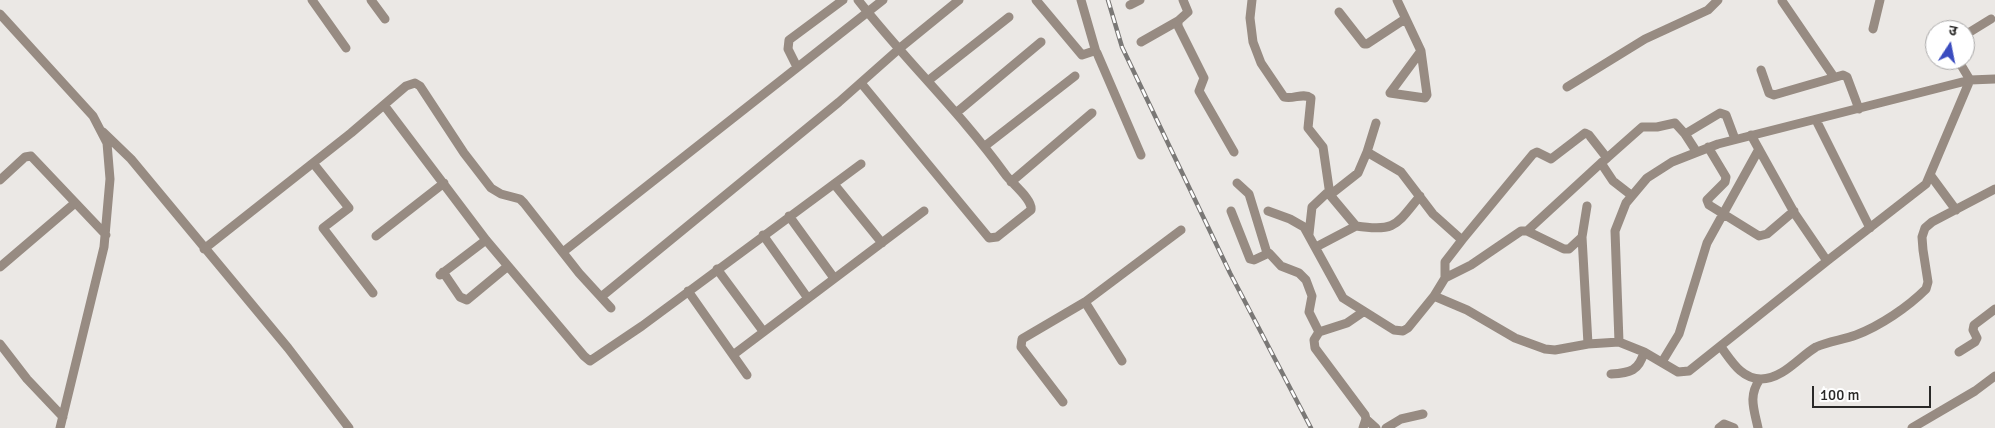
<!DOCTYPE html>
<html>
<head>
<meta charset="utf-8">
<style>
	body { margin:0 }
	#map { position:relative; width:1995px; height:428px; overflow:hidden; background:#ebe8e5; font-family:Signika,"Noto Sans Devanagari",sans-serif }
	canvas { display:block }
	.north { position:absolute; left:1925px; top:20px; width:50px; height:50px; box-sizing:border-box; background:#fff; border:1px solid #aaa9a9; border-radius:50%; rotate:11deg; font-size:14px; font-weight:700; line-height:20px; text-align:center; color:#2a2928 }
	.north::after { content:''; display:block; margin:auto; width:18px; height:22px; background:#3b4cbf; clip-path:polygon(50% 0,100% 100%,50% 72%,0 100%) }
	.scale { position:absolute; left:1812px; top:386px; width:119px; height:22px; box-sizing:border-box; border:2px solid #2a2928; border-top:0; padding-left:6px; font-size:15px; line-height:18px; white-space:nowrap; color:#2a2928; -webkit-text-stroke:4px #fff; paint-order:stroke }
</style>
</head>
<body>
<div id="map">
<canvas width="1995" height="428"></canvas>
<div class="north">उ</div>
<div class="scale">100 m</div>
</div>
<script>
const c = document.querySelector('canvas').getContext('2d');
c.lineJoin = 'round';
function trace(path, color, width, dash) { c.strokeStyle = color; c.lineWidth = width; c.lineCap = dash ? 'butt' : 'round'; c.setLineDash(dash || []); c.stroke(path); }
const minor = new Path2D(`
	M312 0 346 48
	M371 0 385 19
	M858 0C905 60 960 112 1005 174 1011 183 1033 199 1031 210L997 237 989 238 861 83
	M1036 0 1082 55 1094 51 1097 53 1141 155
	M1081 0 1096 52
	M1183 0 1188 12 1178 21V26L1204 78 1199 91 1234 152
	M1252 0 1250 18 1253 42 1261 63 1284 97C1293 100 1303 92 1311 98L1308 128 1323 147 1330 195 1356 226 1316 247
	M1397 0 1421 51 1427 95 1425 98 1390 93 1421 51
	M1782 1 1834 77
	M1130 5 1140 0
	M1339 12 1364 44H1367L1405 19
	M0 14 93 116 107 143 110 179 104 247 60 428
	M1873 29 1880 0
	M1965 35 1991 19
	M1141 42 1178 21
	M797 67 788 49 789 40 843 0
	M1761 70 1769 93 1774 95 1843 75 1847 77 1859 109
	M929 80 1009 17
	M1567 87 1645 39 1708 10 1718 0
	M384 105 486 240 584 356 590 361 642 326 861 164
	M956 113 1041 42
	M1816 120 1870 228
	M103 132 131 159 288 348 349 428
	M985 146 1075 76
	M1708 147 1726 177 1725 182 1707 200 1709 205 1759 236 1767 234 1794 211
	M1696 151 1685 134 1720 113 1726 115 1735 139
	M1367 152 1376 123
	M1607 158 1642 127H1657L1675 123 1685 134
	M313 163 349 208 323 228 373 293
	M1931 176 1956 210
	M0 180 25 157 31 156 106 235
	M1011 182 1092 113
	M1237 183 1249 194 1267 253
	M834 184 882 243
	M1330 195 1358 173 1367 152 1401 172 1433 214 1462 240 1445 262V278L1434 296
	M1587 206 1582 237 1588 344
	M1231 211 1250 259 1254 260 1269 253 1281 266 1299 273 1306 280 1312 296 1309 312 1319 332 1347 323 1363 312
	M1268 211 1290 219 1304 227 1343 298 1394 330 1403 331 1408 328 1434 296 1467 310 1515 338 1545 349 1555 350 1588 344 1619 342 1615 231 1626 203 1647 178 1672 162 1718 144 1970 80 1995 79
	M789 216 834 278
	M1356 226C1396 232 1396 225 1420 196
	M1527 231 1601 163
	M1309 234 1312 207 1329 191
	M763 235 807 297
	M376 236 444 183
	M1462 240 1533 154 1537 152 1551 159 1585 133 1589 135 1607 158 1601 163 1613 181 1631 195
	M204 249 351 133 406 86 415 83 420 86 464 153 491 188 501 194 520 199 524 203 579 273 611 308
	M563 252 883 0
	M1827 261 1926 184 1970 80 1958 60
	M0 267 75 203
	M717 269 763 331
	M443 272 460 297 467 300 508 266
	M440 275 486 240
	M1445 278 1471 265 1521 231H1527L1564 249H1569L1582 237
	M688 291 747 375
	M601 297 839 102 900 48 959 0
	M1085 302 1122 361
	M1319 332 1314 340 1315 348 1365 415 1366 419 1363 428
	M1619 342 1644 352 1678 372 1689 371 1827 261 1795 214 1751 135
	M0 344 27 379 63 417
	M1721 347C1731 360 1741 379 1761 379 1783 379 1799 357 1816 347 1829 341 1843 340 1856 335 1880 326 1908 307 1926 289L1928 282 1923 250 1922 237 1925 228 1932 222 1995 189
	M1959 352 1975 342 1977 338 1973 330 1974 325 1995 309
	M733 355 924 211
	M1662 362 1679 334 1707 243 1759 149
	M1611 374C1630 373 1639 371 1644 352
	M1063 402 1021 347 1022 339 1085 302 1181 230
	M1366 419 1376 428
	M1386 428 1401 419 1423 414
	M1719 428 1724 424 1734 428
	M1758 428C1754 409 1748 396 1760 379
	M1912 428 1975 391 1995 376`);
const rail = new Path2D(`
	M1108 0 1122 47 1230 273 1311 428`);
trace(minor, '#978b82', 9);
trace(rail, '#7a7876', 4.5);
trace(rail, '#fff', 2.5, [8]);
</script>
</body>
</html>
